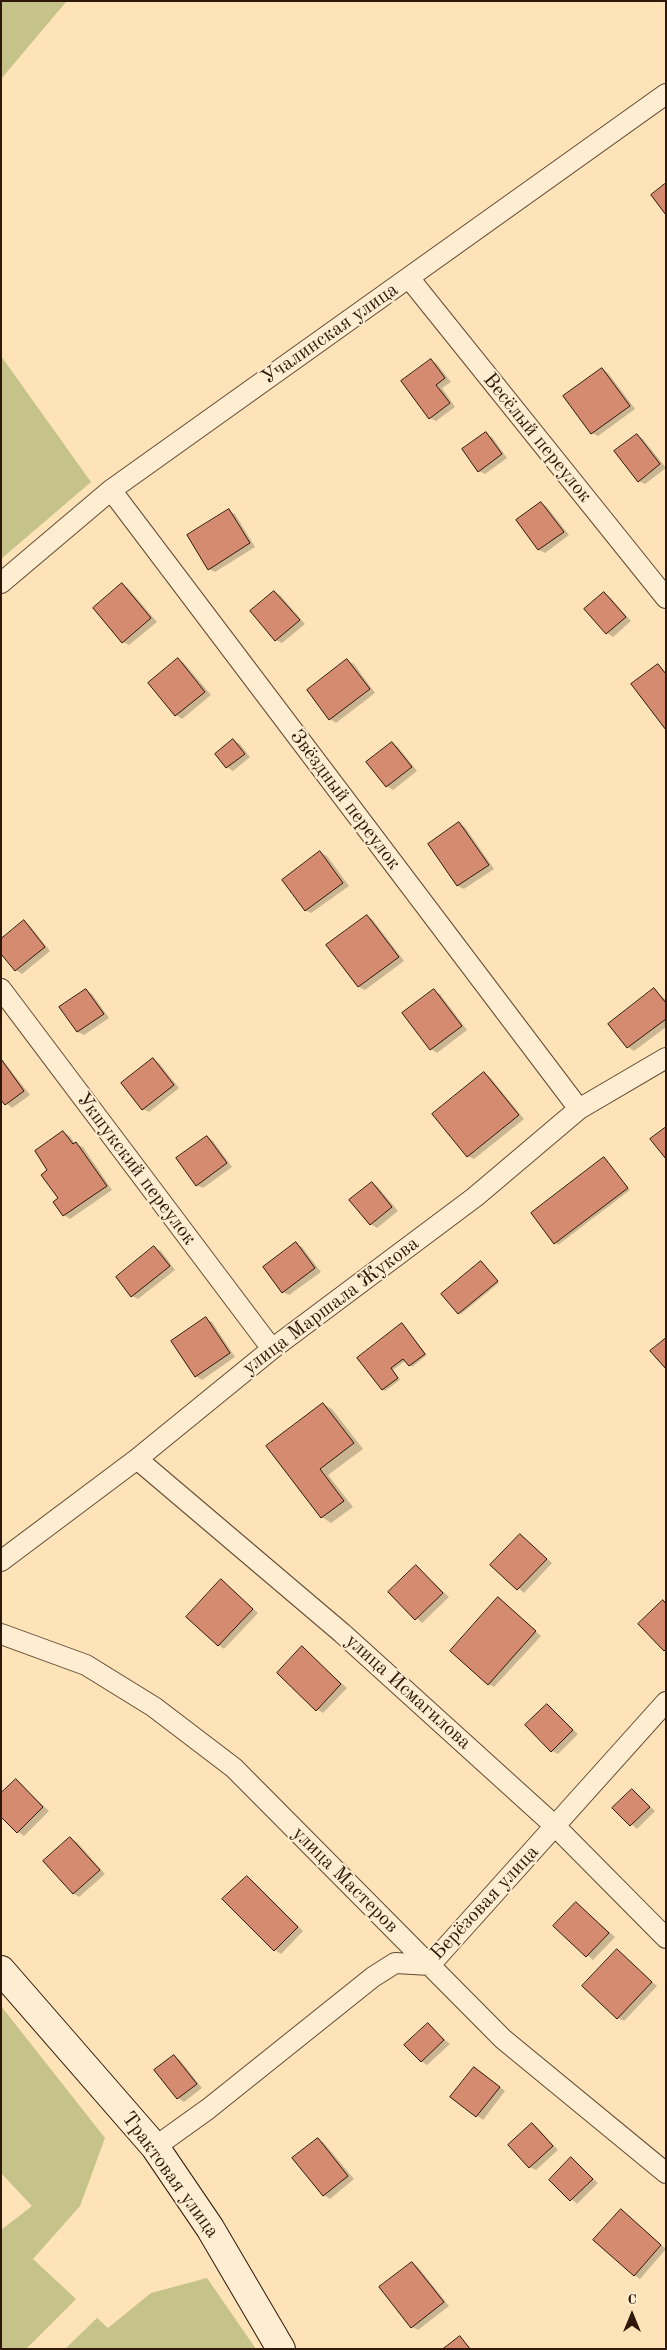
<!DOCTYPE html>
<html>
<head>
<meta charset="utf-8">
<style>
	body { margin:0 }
	#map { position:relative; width:667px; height:2350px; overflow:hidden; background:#fde3b7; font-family:"Old Standard TT",serif }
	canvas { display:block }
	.frame { position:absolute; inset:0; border:2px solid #2f1709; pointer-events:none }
	.north { position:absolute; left:607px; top:2290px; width:50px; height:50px; -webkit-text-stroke:4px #feedd0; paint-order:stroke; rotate:0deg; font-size:14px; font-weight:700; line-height:20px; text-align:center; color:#2f1709 }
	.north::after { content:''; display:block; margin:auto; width:18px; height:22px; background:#2f1709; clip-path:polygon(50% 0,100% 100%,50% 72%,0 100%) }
</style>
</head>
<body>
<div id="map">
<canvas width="667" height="2350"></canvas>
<div class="frame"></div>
<div class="north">С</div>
</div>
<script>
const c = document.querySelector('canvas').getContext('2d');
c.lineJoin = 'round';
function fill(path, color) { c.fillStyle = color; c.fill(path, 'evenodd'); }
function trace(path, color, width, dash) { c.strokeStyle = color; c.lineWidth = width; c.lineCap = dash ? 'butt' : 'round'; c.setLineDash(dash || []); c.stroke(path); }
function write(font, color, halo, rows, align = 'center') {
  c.font = font + ' "Old Standard TT",serif'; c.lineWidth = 4; c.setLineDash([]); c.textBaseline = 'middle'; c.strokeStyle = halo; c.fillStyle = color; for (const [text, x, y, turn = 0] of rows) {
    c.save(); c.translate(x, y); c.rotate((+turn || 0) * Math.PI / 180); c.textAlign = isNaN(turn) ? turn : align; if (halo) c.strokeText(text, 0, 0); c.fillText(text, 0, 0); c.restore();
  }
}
const green = new Path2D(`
	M1 1 66 2 1 79Z
	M1 356 91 482 1 559Z
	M1 2006 105 2138 80 2206 33 2259 76 2299 26 2349H1V2230L32 2206 1 2173Z
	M207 2278 256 2349H65L97 2318 108 2328 151 2293Z`);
const shadow = new Path2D(`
	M431 360 437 364 451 382 442 388 455 407 436 421 430 418Z
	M602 369 608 373 635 409 598 436 592 433Z
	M486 434 492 437 507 458 485 474 479 471Z
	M637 435 643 439 666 468 645 484 639 481Z
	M541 503 547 507 569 535 545 553 539 550 518 521Z
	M229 511 235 514 255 547 215 572 209 569Z
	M122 585 128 588 157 622 129 645 123 642Z
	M275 592 281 596 305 624 282 643 276 640Z
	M604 593 610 597 631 621 613 637 607 633Z
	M178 660 184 663 211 695 182 719 176 715 149 683Z
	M348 661 354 664 375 693 336 723 330 719 308 690Z
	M234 741 240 744 250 757 233 771 227 767 216 754Z
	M392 743 398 747 417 771 393 790 387 786Z
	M459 823 465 827 494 869 464 889 458 886 429 844Z
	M321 853 327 856 349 886 311 913 305 910Z
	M367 916 373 920 404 961 365 990 359 987 328 946Z
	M24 922 30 926 50 951 22 974 16 970Z
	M86 990 92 994 109 1018 84 1035 78 1032 61 1007Z
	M655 990 666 1000V1027L634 1051 628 1047 610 1024Z
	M434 991 440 994 467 1030 437 1053 431 1049 404 1013Z
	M1 1058 30 1095 12 1108 1 1098Z
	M153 1060 159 1063 179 1088 149 1112 143 1109Z
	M484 1073 490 1077 524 1119 474 1159 468 1156Z
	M64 1133 70 1136 75 1144 83 1147 112 1190 70 1219 64 1215 60 1199 49 1170Z
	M207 1137 213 1141 232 1167 203 1188 196 1185Z
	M604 1159 630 1190 558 1245 532 1213Z
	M372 1183 378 1187 398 1211 377 1228 371 1224 351 1200Z
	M296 1244 302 1247 321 1272 289 1295 283 1292Z
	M155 1248 161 1251 175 1270 138 1299 132 1296Z
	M482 1263 499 1283 461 1314 458 1313Z
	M206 1319 212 1322 235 1357 202 1380 196 1376Z
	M405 1327 427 1355 412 1367 406 1360 393 1370 400 1380 385 1391 383 1390Z
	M323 1404 332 1409 363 1449 328 1475 353 1507 331 1523 322 1517 267 1446Z
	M520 1535 552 1563 524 1593 492 1565Z
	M416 1566 449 1597 422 1623 390 1592Z
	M222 1581 258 1613 224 1649 218 1645Z
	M498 1599 541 1636 494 1687 488 1684Z
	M302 1648 347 1688 323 1713 317 1709Z
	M547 1705 578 1734 558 1754 552 1751Z
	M16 1780 49 1811 24 1836 18 1832Z
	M632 1790 655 1811 637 1829 614 1808Z
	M71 1839 77 1842 105 1874 79 1897 73 1893Z
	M247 1877 253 1881 303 1931 281 1954 275 1950Z
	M576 1903 615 1937 593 1960 555 1926Z
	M617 1951 657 1986 624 2021 618 2018Z
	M428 2025 450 2044 427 2065 421 2061Z
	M174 2057 180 2060 202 2088 184 2102 178 2098Z
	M474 2068 505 2091 483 2120 452 2097Z
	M532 2124 538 2128 558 2150 536 2170 530 2167Z
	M318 2139 324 2143 354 2179 330 2199 324 2195Z
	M571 2159 598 2183 577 2204 550 2180Z
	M621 2210 666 2249 640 2279 634 2275Z
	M412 2263 418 2267 449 2306 418 2330 412 2327Z
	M460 2337 472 2349H445Z`);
const building = new Path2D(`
	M666 183V215L651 195Z
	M431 359 445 378 436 385 450 403 429 419 401 381Z
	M602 368 630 406 591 434 563 396Z
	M486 432 502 454 478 472 462 449Z
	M637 434 660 464 638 482 614 451Z
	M541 502 564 532 538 550 516 520Z
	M229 509 250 543 208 570 187 535Z
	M122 583 151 618 122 643 93 608Z
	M274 591 300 620 275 641 250 611Z
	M604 592 626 617 606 634 584 609Z
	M178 658 205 692 175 716 148 683Z
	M347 659 370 689 329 720 307 690Z
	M658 664 666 674V730L631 684Z
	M233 739 245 754 226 768 215 754Z
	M392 742 412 767 386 787 366 762Z
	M459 822 489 865 457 886 428 844Z
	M320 851 343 883 305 911 282 880Z
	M367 915 399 957 358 987 326 945Z
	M24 920 45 947 15 971 1 954V939Z
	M654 988 666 1003V1019L627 1048 608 1024Z
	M86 989 104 1014 77 1032 59 1007Z
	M434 989 462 1026 430 1050 402 1013Z
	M153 1058 174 1085 142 1110 121 1083Z
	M1 1059 24 1091 5 1105 1 1100Z
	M484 1072 519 1115 467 1157 432 1114Z
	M666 1127V1159L650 1139Z
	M63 1131 73 1144 76 1142 107 1186 63 1216 53 1202 58 1198 41 1175 47 1170 35 1151Z
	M207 1136 227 1163 196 1186 176 1158Z
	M604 1157 628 1188 554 1244 531 1213Z
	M372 1182 392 1207 370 1225 349 1200Z
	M296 1242 315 1268 282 1293 263 1267Z
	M154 1246 170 1266 131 1297 116 1277Z
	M481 1261 498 1281 458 1314 441 1294Z
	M206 1317 230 1353 195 1377 171 1341Z
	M402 1323 425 1354 409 1366 403 1359 391 1368 398 1378 382 1390 357 1358Z
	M666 1338V1369L650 1351Z
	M323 1403 354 1443 320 1469 344 1501 321 1518 266 1446Z
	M520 1534 547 1559 517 1590 490 1565Z
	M416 1565 443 1593 415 1620 388 1592Z
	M221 1579 253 1609 218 1646 186 1617Z
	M498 1597 536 1631 488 1685 450 1651Z
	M663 1600 666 1604V1649L664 1651 638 1624Z
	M302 1646 341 1684 316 1711 277 1673Z
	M547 1704 573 1730 551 1752 525 1725Z
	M16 1779 43 1807 17 1833 1 1817V1793Z
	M632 1789 650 1807 630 1826 612 1808Z
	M70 1837 100 1870 73 1894 43 1861Z
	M247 1876 298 1927 274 1951 222 1899Z
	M576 1902 609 1933 586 1957 553 1926Z
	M617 1949 652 1982 617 2019 582 1986Z
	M428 2023 444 2040 421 2062 404 2045Z
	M174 2055 197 2084 177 2099 154 2070Z
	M474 2067 500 2087 476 2117 450 2097Z
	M532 2123 553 2146 529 2168 508 2145Z
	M318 2138 348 2176 323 2196 292 2158Z
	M571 2157 593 2179 570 2201 549 2180Z
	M621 2209 661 2245 634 2276 593 2240Z
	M412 2262 444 2302 411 2328 379 2287Z
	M460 2336 470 2349H443Z`);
const street = new Path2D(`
	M409 278 666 598
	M111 490 579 1109
	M1 583 111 490 666 94
	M1 989 272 1349
	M137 1459 342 1633 555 1826 666 1938
	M1 1561 137 1459 272 1349 475 1197 579 1109 666 1058
	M1 1634 86 1665 154 1707 234 1768 503 2039 666 2173
	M155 2147 208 2109 373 1977 395 1963 430 1965 666 1702`);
const secondary = new Path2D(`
	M1 1970 155 2147 210 2228 281 2349`);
const streetNames = [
	["Учалинская улица",330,334,-35],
	["Весёлый переулок",537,438,51],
	["Звёздный переулок",345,800,53],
	["Укшукский переулок",136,1169,53],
	["улица Маршала Жукова",331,1306,-37],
	["улица Исмагилова",408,1692,42],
	["улица Мастеров",345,1880,45],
	["Берёзовая улица",485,1903,-47],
	["Трактовая улица",170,2175,54]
];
fill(green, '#c5c28a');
fill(shadow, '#0003');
fill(building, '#d58b70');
trace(building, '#2f1709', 1);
trace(street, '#624a34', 22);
trace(secondary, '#2f1709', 30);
trace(street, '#feedd0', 20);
trace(secondary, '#feedd0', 28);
write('20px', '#2f1709', '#feedd0', streetNames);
</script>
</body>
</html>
